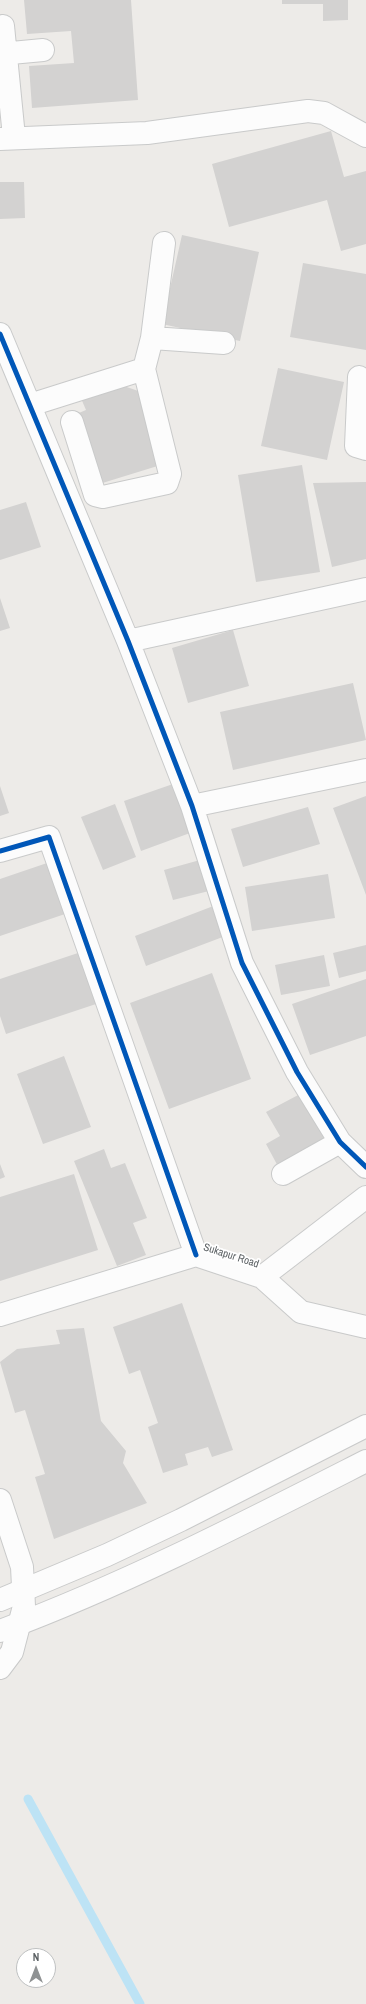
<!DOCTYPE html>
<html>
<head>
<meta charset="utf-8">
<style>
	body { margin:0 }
	#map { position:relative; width:366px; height:2004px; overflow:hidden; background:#edebe8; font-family:"Archivo Narrow",sans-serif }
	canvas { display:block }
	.north { position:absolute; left:16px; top:1948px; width:40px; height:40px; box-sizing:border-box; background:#fff; border:1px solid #bec0c1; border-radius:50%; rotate:0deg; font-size:11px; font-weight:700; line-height:16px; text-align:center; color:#5d6265 }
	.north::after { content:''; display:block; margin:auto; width:14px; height:18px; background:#8f9293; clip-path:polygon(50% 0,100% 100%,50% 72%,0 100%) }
</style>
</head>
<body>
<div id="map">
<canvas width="366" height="2004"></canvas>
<div class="north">N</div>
</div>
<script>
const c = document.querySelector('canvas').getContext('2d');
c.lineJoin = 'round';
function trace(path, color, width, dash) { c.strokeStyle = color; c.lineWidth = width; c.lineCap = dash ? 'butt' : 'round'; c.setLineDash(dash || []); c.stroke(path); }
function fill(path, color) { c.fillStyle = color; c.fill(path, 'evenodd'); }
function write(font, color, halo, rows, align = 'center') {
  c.font = font + ' "Archivo Narrow",sans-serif'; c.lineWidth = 3.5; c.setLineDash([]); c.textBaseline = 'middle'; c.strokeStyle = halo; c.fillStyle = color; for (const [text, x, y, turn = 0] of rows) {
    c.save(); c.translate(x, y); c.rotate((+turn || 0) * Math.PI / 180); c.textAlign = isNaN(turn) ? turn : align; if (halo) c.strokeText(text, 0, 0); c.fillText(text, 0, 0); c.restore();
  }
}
const stream = new Path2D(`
	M28 1799 140 2004`);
const building = new Path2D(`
	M24 0H131L138 100 32 108 29 66 74 63 71 31 27 34Z
	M282 0H348V20L323 21V4H282Z
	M331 131 344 177 366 171V244L341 251 327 200 229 227 212 164Z
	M0 182H24L25 218 0 219Z
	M182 235 259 252 240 341 162 324Z
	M303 263 366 274V350L290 337Z
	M278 368 344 382 327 460 261 446Z
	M121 385 144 393 164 464 96 485 74 415 86 410 80 396Z
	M302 465 320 572 256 582 238 475Z
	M366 482V559L332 567 313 483Z
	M26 502 41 547 0 560V510Z
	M0 598 10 628 0 631Z
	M233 630 249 686 188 703 172 648Z
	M353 683 366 740 233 770 220 712Z
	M173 784 190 833 141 851 124 801Z
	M0 786 9 813 0 816Z
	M366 796V895L333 808Z
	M115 804 136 857 103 870 81 817Z
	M308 807 320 844 243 867 231 829Z
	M200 860 209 891 173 900 164 870Z
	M50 862 68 913 0 936V879Z
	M328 874 335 918 252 931 245 887Z
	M216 905 228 935 146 966 135 936Z
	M366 945V971L339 978 333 953Z
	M84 951 102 1002 6 1034 0 1016V979Z
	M324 955 330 986 281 995 275 965Z
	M212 973 251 1079 169 1109 130 1003Z
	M366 979V1036L310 1055 292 1004Z
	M64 1056 91 1127 43 1144 17 1074Z
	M302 1093 330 1143 280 1170 266 1144 280 1136 266 1112Z
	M104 1149 111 1168 125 1163 147 1218 133 1223 146 1255 117 1266 74 1161Z
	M0 1164 5 1177 0 1179Z
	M74 1174 98 1250 0 1281V1197Z
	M182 1303 233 1450 212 1457 208 1447 185 1454 188 1465 163 1473 148 1427 158 1423 140 1370 129 1374 113 1327Z
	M84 1328 101 1421 126 1451 123 1463 147 1503 54 1539 35 1477 45 1474 25 1410 15 1413 0 1362 17 1349 60 1344 56 1330Z`);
const minor = new Path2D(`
	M3 26 14 137
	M0 54 43 50
	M0 139 147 133 308 111 324 113 366 136
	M0 334 128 641 192 806 242 963 297 1072 340 1142 366 1167
	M152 338 224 343
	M359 377 356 446 366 449
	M30 405 144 369 152 338 164 243
	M72 422 95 495 103 497 167 483 170 474 144 369
	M128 641 366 589
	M192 806 366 770
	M0 851 49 837 196 1255
	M283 1174 340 1142
	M262 1277 301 1312 366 1327
	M0 1315 196 1255 262 1277 366 1197
	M0 1600 107 1555 181 1520 366 1426
	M0 1631C126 1584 246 1522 366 1461`);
const tertiary = new Path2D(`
	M0 1500 22 1567 24 1606 12 1652 0 1668`);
const cycleway = new Path2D(`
	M0 334 128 641 192 806 242 963 297 1072 340 1142 366 1167
	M0 851 49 837 196 1255`);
const streetNames = [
	["Sukapur Road",231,1256,18]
];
trace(stream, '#bde3f5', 9);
fill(building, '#d3d2d1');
trace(minor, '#c9caca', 24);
trace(tertiary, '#c9caca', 24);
trace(minor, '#fcfcfc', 22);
trace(tertiary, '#fcfcfc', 22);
trace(cycleway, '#0057b8', 5);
write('11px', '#5d6265', '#fff', streetNames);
</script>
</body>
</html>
